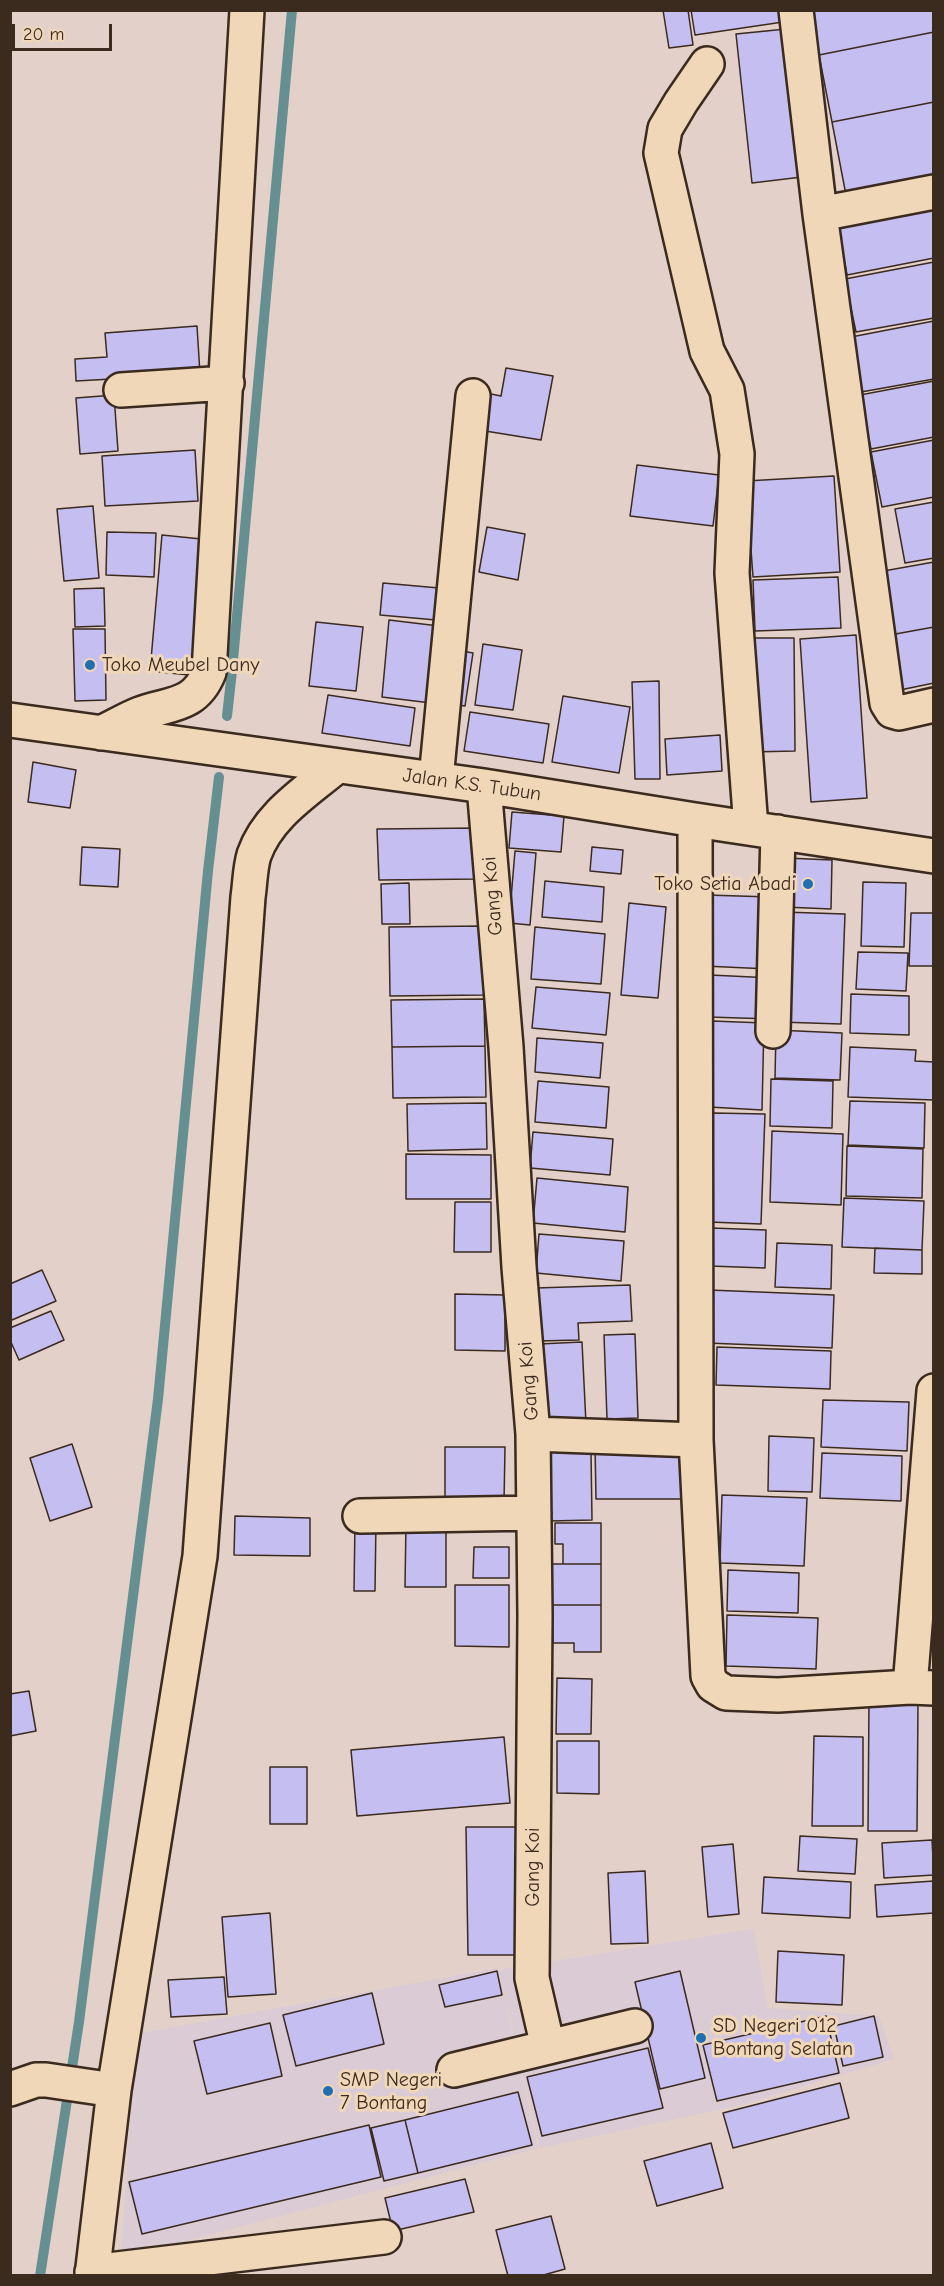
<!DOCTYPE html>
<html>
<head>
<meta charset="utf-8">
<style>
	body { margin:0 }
	#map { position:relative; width:944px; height:2286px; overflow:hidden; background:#e3d0c9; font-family:"Comic Neue",sans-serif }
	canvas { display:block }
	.frame { position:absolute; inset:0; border:12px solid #3b2a1e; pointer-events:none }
	.scale { position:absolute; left:12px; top:24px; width:100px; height:27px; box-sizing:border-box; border:3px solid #3b2a1e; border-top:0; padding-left:8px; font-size:18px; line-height:21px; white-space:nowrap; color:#3b2a1e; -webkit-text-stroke:4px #f0d7b8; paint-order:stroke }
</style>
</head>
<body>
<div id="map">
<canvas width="944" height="2286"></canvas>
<div class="frame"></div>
<div class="scale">20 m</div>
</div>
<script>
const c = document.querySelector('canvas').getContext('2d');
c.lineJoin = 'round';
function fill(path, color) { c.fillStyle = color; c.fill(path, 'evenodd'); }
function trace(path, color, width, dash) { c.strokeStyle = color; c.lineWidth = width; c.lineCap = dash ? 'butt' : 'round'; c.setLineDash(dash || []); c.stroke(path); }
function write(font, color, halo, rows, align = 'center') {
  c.font = font + ' "Comic Neue",sans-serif'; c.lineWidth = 6; c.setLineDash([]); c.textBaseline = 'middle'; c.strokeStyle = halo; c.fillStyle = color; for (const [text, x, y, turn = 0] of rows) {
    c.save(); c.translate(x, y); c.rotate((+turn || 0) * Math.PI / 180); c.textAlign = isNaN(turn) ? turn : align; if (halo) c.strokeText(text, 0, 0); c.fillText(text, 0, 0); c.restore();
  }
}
const built = new Path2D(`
	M753 1929 768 2008 879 2016 894 2059 741 2105 540 2148 499 1970Z
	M498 1968 538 2148 121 2258 136 2034Z`);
const stream = new Path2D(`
	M227 716 232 671 292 10
	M40 2276 79 2022 158 1399 208 871 219 777`);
const building = new Path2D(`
	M663 10H688L693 45 669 48Z
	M691 10H781L783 22 695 35Z
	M810 10H934V32L819 55Z
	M786 29 802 177 752 183 736 34Z
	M934 32V102L832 122 819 55Z
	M934 102V178L846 195 832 122Z
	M934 197V258L847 275 836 216Z
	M934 262V318L856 332 845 279Z
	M934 321V379L861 392 851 337Z
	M197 326 200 374 76 381 75 359 107 357 105 333Z
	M506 368 553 376 541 440 479 430 486 393 501 396Z
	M934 381V437L871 449 860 395Z
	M114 395 118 451 80 454 76 398Z
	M934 440V497L882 507 871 452Z
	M195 450 198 501 105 506 102 456Z
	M637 465 719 475 713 526 630 516Z
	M834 476 840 572 753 577 746 481Z
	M934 502V558L905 563 895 509Z
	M93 506 99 578 64 581 57 509Z
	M487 527 525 534 518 580 479 572Z
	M107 532 156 533 154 577 106 575Z
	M162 535 211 540 199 676 150 671Z
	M934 562V627L890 635 878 572Z
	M838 577 841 628 755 631 753 580Z
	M383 583 439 588 436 620 380 615Z
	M104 588 105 626 75 627 74 589Z
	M389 620 439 626 431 703 382 697Z
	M316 622 363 627 356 691 309 686Z
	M934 627V683L900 690 890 635Z
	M73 629H105L106 700 75 701Z
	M856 635 867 798 811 802 800 639Z
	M748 638H794L795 751 750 752Z
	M483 644 522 650 513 710 475 705Z
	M452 649 473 653 465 706 444 703Z
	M659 681 660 779H635L632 682Z
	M328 695 415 708 410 746 322 733Z
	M563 696 630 707 619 773 552 762Z
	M470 712 549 724 543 763 464 751Z
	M720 735 722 771 667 775 665 739Z
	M33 762 76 770 70 808 28 802Z
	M512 812 564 816 561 852 509 848Z
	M479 828 480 879 379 880 377 829Z
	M82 847 120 849 118 887 80 885Z
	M592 847 623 850 621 874 590 871Z
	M515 851 536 853 530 925 509 923Z
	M786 858 832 860 831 909 784 907Z
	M545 881 604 887 602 922 542 917Z
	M863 882 906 883 904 947 861 946Z
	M409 883 410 924H382L381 884Z
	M706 895 771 897 769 969 704 966Z
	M629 903 666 907 658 998 621 995Z
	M782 912 845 914 841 1024 779 1022Z
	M911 913H934V966H909Z
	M483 926 484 995 390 996 389 927Z
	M535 927 605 934 601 984 531 979Z
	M858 952 908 953 906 991 856 989Z
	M710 975 773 978 772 1019 708 1017Z
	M536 987 610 993 606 1035 532 1028Z
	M851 994 909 996V1035L850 1033Z
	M484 999 485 1046 392 1047 391 1000Z
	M712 1021 764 1023 762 1110 709 1107Z
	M776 1030 842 1033 840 1080 775 1078Z
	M537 1038 603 1043 600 1078 535 1072Z
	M485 1046 486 1097 393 1098 392 1047Z
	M850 1047 916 1050 915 1061 934 1062V1100L848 1097Z
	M771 1079 833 1081 832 1128 770 1126Z
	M538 1081 609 1087 606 1128 535 1122Z
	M850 1101 925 1103 924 1148 848 1145Z
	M486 1103 487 1149 408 1151 407 1104Z
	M713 1113 765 1114 761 1224 709 1222Z
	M772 1131 843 1134 841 1205 770 1202Z
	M533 1132 613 1139 610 1175 530 1168Z
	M847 1146 923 1149 922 1198 846 1196Z
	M406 1154 491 1155V1199H406Z
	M537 1178 628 1187 625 1232 533 1223Z
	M844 1198 924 1201 922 1250 842 1247Z
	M455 1202H491V1252H454Z
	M711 1228 766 1230 765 1268 710 1266Z
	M539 1234 624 1241 621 1281 536 1273Z
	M777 1243 832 1245 831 1289 775 1287Z
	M875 1248 922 1250V1274L874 1273Z
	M42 1270 56 1301 12 1320 10 1316V1284Z
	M630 1285 632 1321 578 1323 579 1340 538 1341 536 1288Z
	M709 1290 834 1295 832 1348 707 1343Z
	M455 1294 505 1295V1351L455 1350Z
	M51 1311 64 1340 19 1360 10 1340V1328Z
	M635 1334 638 1418 607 1419 604 1335Z
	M582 1342 586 1424 543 1426 539 1344Z
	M717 1347 831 1351 830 1389 716 1385Z
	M823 1400 909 1402 907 1451 821 1447Z
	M769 1436 814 1438 812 1492 768 1491Z
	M72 1444 92 1507 50 1521 30 1458Z
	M595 1445H681V1499H596Z
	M445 1447H505L504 1503 445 1502Z
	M549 1451H591L592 1520 550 1521Z
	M822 1453 902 1456 901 1501 820 1498Z
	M722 1495 807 1498 804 1566 720 1563Z
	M235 1516 310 1518V1556L234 1555Z
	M355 1521H376L375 1591H354Z
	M406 1523 446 1524V1587H405Z
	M555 1523H601V1564H563V1544H555Z
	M474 1547H509V1578H473Z
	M552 1564H601V1605H552Z
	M728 1570 799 1573 798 1613 727 1611Z
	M455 1585H509V1647L455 1646Z
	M552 1605H601V1652H574V1643H553Z
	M727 1615 818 1618 816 1669 726 1666Z
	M557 1678 592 1679 591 1734H556Z
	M29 1691 36 1731 10 1736V1694Z
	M869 1700 918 1701 917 1831H868Z
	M814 1736 863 1737V1826H812Z
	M504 1737 510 1803 357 1816 351 1750Z
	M557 1741H599V1794L557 1793Z
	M270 1767H307V1824H270Z
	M466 1827H519L520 1955H468Z
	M800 1836 857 1839 855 1874 798 1871Z
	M932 1840 934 1875 884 1878 882 1843Z
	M733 1844 739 1914 708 1917 702 1847Z
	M645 1871 648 1943 611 1944 608 1873Z
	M764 1877 851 1882 850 1918 762 1913Z
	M934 1881V1913L877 1917 875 1885Z
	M270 1913 276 1994 228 1997 222 1917Z
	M778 1951 844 1955 842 2005 776 2002Z
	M497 1971 502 1995 445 2007 439 1985Z
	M680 1971 705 2078 660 2089 635 1982Z
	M224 1977 227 2014 171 2017 168 1980Z
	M372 1993 384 2044 296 2066 283 2015Z
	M826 2016 839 2073 717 2101 703 2045Z
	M874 2016 883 2057 843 2066 834 2026Z
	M270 2023 282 2076 207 2094 194 2041Z
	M648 2048 663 2108 542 2136 527 2077Z
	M840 2083 849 2118 733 2148 723 2113Z
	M518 2092 532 2145 418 2173 405 2120Z
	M405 2120 418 2173 384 2181 371 2128Z
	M369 2125 381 2177 142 2234 129 2182Z
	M711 2143 723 2188 657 2206 644 2161Z
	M465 2179 474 2212 393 2231 385 2198Z
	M551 2216 565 2269 540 2276H508L496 2230Z`);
const minor = new Path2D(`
	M796 10 820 214 887 703 892 711 899 713 934 705
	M707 64 681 102 665 129 661 153 707 351 727 390 737 454 732 573 751 828
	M820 214 934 192
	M121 390 227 383
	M10 720 484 786 695 820 934 856
	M101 733C114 727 127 719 140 714 170 703 195 707 209 672L247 10
	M436 779 473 396
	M484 786 506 1047 519 1267 533 1434 535 1616 532 1978 548 2047
	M695 820 696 1440 708 1676 713 1685 726 1693 778 1695 910 1687
	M773 1031 778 832
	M934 1391 910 1687 934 1688
	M533 1434 696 1440
	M360 1516 534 1513
	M454 2070 635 2026
	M10 2089 36 2080H46L114 2090
	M92 2272 384 2237
	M92 2276 114 2090 200 1556 248 897C250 884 250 868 254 855 268 815 306 792 337 766`);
const markers = [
	[90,665,6,"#1f6fb2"],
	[808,884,6,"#1f6fb2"],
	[701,2038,6,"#1f6fb2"],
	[328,2091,6,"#1f6fb2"]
];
const poiNames = [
	["Toko Meubel Dany",102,665],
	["Toko Setia Abadi",796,884,"right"],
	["SD Negeri 012",713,2026],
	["Bontang Selatan",713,2049],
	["SMP Negeri",340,2080],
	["7 Bontang",340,2103]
];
const streetNames = [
	["Jalan K.S. Tubun",472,785,8],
	["Gang Koi",493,896,-95],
	["Gang Koi",529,1381,-95],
	["Gang Koi",533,1867,-90]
];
fill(built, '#dacbd5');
trace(stream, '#668f91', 10);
fill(building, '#c5bff1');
trace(building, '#3b2a1e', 1.5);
trace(minor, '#3b2a1e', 38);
trace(minor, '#f0d7b8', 33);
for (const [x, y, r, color] of markers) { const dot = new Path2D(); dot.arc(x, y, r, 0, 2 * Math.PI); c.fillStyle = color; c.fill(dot); trace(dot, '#f0d7b8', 2); }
write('20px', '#3b2a1e', '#f0d7b8', poiNames, 'left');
write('20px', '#3b2a1e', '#f0d7b8', streetNames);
</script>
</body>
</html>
